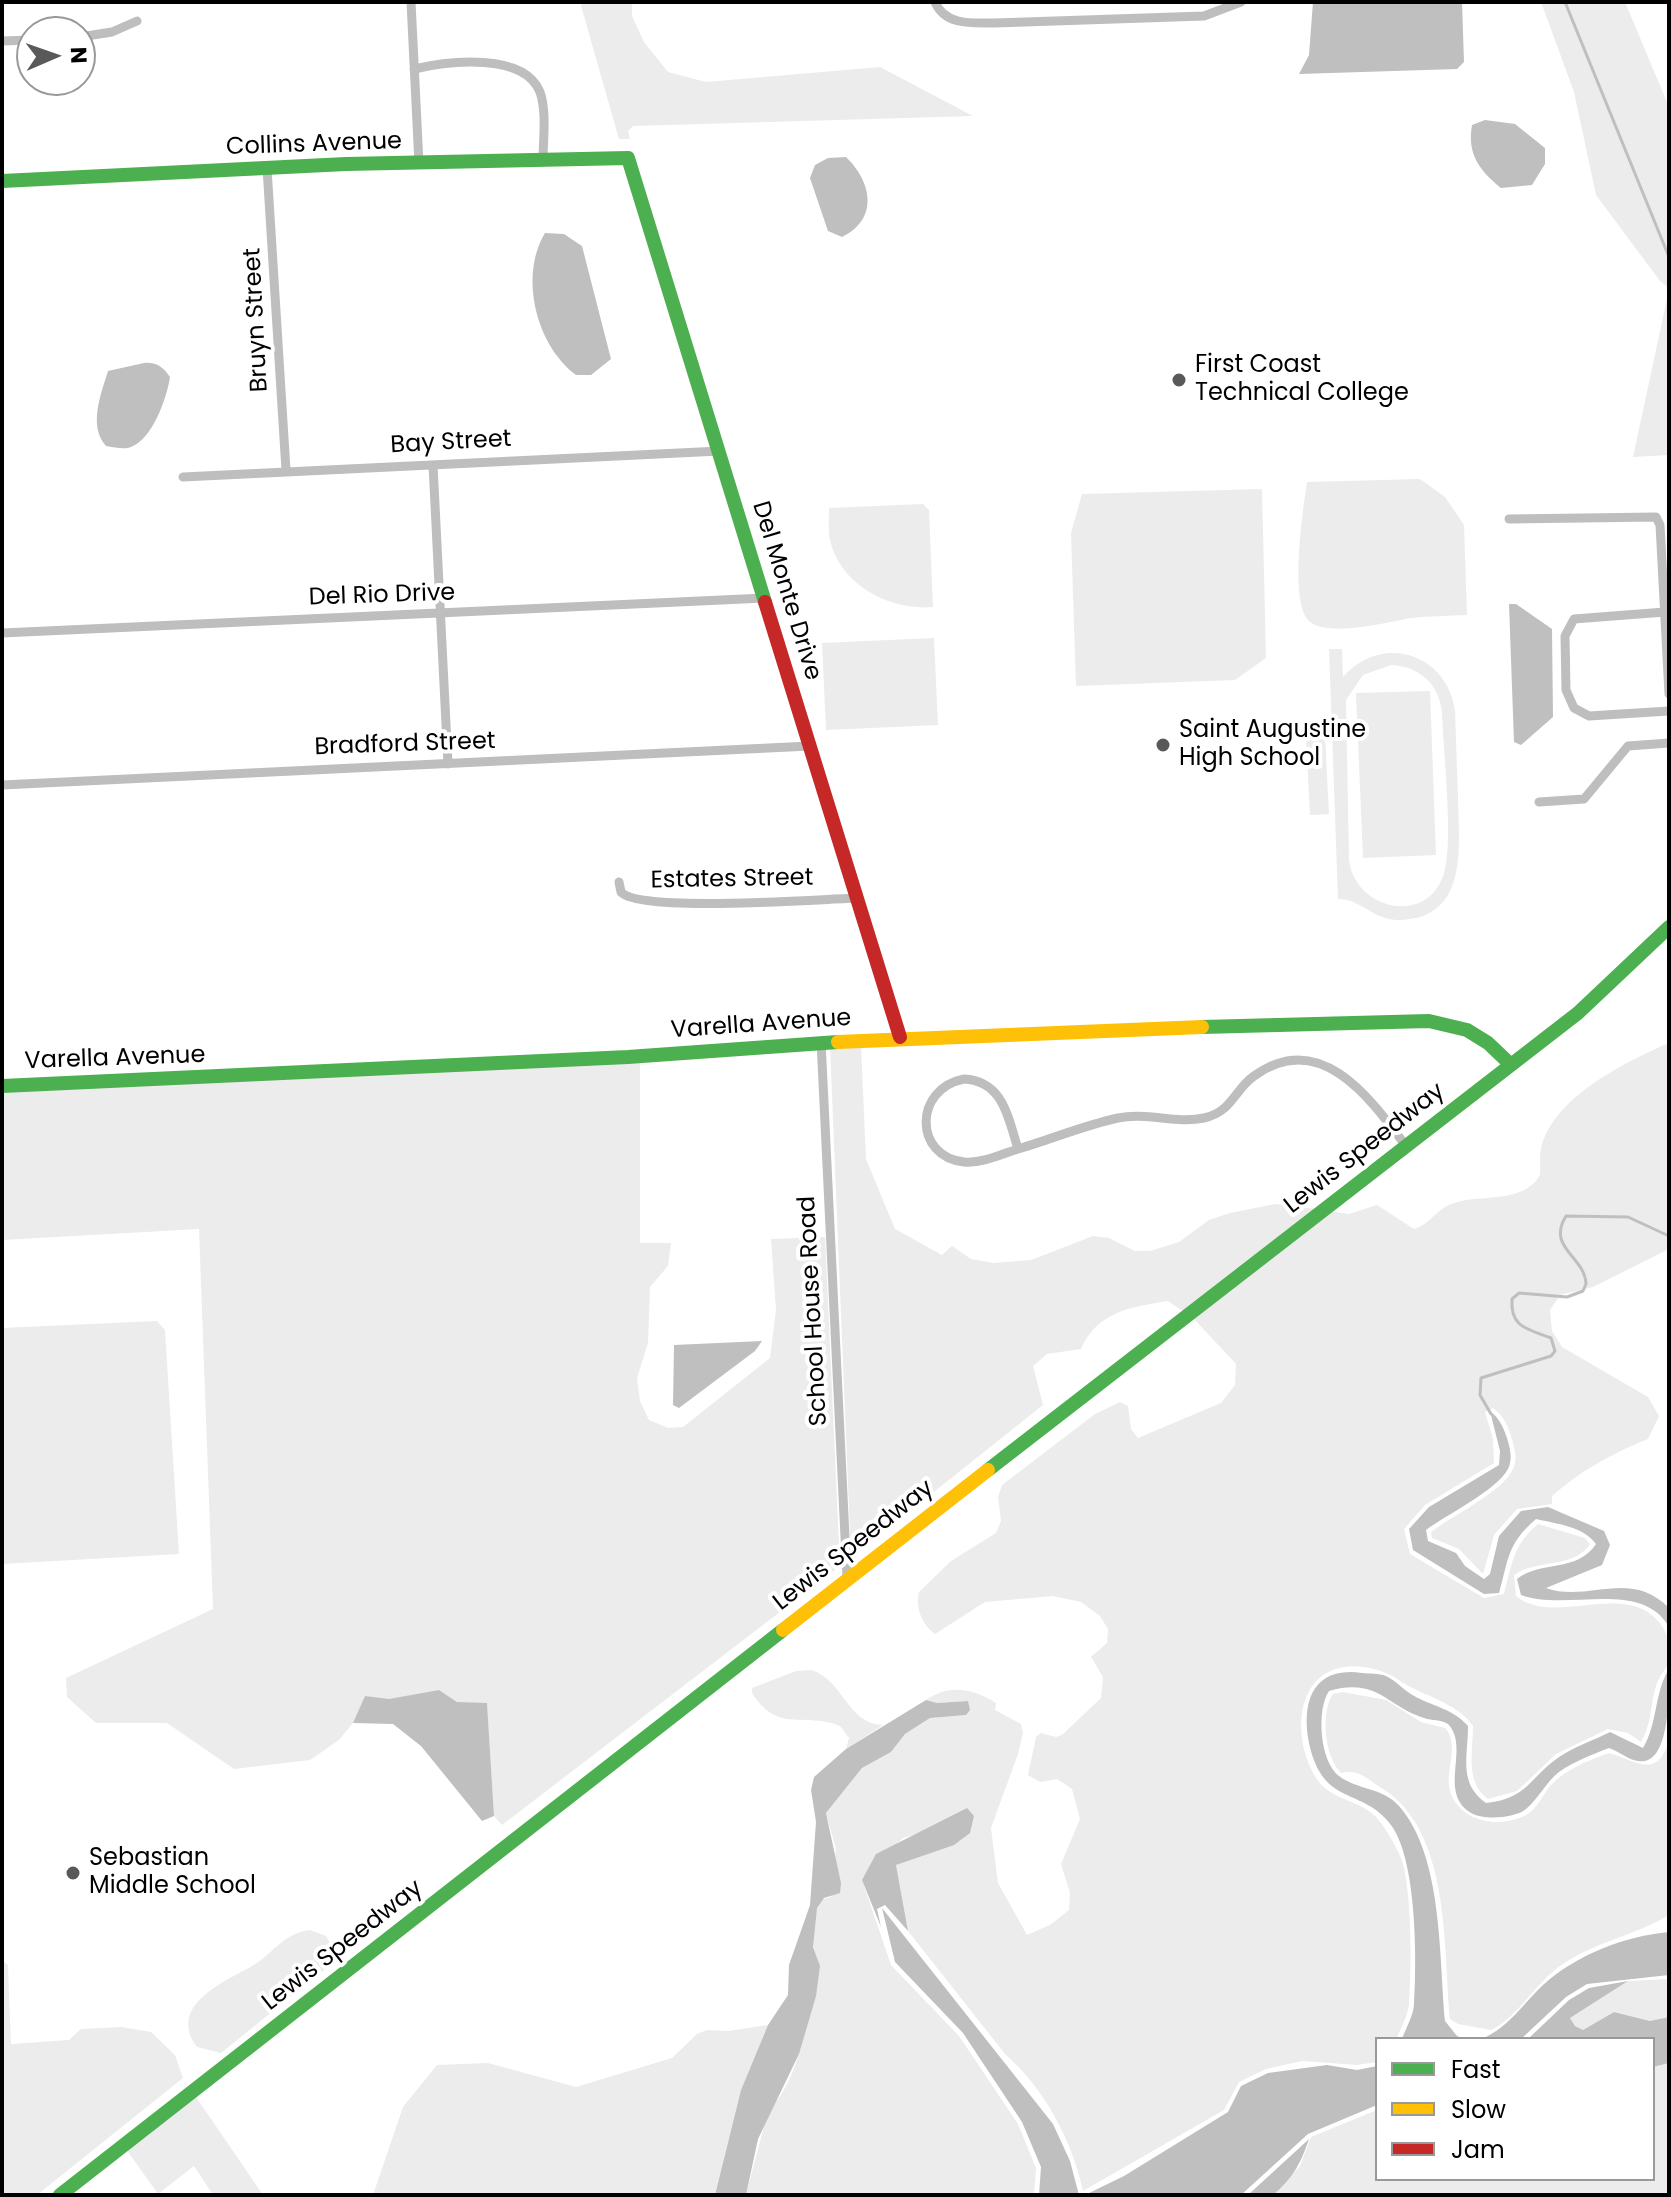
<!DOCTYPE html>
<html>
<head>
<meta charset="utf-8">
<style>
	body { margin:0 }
	#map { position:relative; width:1671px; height:2197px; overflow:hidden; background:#fff; font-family:Poppins,sans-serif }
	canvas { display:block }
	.frame { position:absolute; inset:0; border:4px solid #000; pointer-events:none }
	.legend { position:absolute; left:1375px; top:2037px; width:280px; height:144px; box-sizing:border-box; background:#fff; border:2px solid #999; margin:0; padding:10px 14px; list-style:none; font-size:24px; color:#000 }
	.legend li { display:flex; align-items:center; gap:16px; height:40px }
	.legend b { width:40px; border:2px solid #999 }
	.north { position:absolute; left:16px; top:16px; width:80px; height:80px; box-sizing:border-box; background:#fff; border:2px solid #999; border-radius:50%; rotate:88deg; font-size:22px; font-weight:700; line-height:32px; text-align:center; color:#000 }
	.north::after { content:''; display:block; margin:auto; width:28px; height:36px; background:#595959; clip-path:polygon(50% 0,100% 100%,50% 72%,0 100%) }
</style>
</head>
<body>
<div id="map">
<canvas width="1671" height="2197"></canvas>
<div class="frame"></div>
<ul class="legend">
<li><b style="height:10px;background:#4caf50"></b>Fast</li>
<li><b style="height:10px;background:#ffc107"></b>Slow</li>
<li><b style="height:10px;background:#c62828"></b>Jam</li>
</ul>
<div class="north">N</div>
</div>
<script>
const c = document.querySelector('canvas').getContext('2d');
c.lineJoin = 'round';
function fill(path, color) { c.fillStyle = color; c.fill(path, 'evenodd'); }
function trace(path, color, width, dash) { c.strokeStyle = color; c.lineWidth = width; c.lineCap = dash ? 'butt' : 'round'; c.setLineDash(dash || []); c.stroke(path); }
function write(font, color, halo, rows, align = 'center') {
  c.font = font + ' Poppins,sans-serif'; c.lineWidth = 8; c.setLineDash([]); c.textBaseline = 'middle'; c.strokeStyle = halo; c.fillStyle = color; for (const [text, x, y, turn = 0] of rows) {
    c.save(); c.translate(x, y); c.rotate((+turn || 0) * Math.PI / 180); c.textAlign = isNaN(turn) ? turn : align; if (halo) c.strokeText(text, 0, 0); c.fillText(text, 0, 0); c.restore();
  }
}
const green = new Path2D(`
	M580 2H632V16L644 42 668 72 706 82 880 67 973 116 633 126 628 131 630 139H619Z
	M1541 2H1625L1669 107V288L1660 281 1596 195 1574 92Z
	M1669 292V455L1633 457 1668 294Z
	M1420 479 1445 497 1464 525 1467 615C1449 616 1429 616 1411 618 1388 622 1327 638 1309 621 1289 601 1303 509 1307 482Z
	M1262 489 1266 658 1235 680 1076 686 1071 533 1082 494Z
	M923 504 929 510 933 607C890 611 840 585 830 540 828 530 829 518 829 508Z
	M934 638 938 725 826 730 822 643Z
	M1329 649H1342L1343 677C1382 632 1448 654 1455 711 1456 740 1457 769 1458 798 1459 846 1469 918 1400 920 1374 921 1360 898 1338 899ZM1391 665C1419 666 1439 684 1442 712 1443 748 1454 843 1444 873 1428 927 1355 910 1349 860L1346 700 1363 675Z
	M1430 691 1436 855 1363 858 1356 693Z
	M1325 736 1329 814 1310 815 1306 737Z
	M1669 1043V1249L1593 1287 1560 1295 1550 1310 1552 1331 1562 1347 1648 1397 1659 1416 1648 1439C1611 1454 1582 1470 1552 1496V1504L1517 1509 1494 1535 1483 1574 1459 1549 1432 1538 1431 1532C1452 1516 1500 1493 1512 1471 1518 1461 1515 1450 1512 1440 1509 1427 1504 1416 1493 1408L1485 1412 1493 1439 1494 1463 1425 1505 1404 1529 1410 1554 1484 1598 1504 1594C1512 1564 1513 1545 1538 1524L1585 1538 1590 1544C1574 1569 1536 1559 1514 1575L1516 1596C1556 1629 1633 1574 1665 1631 1669 1638 1671 1652 1669 1661 1667 1668 1660 1675 1657 1683 1650 1703 1652 1724 1641 1742L1628 1733 1608 1729 1556 1754 1517 1791 1488 1799C1465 1782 1473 1753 1473 1726 1456 1701 1421 1696 1397 1679 1385 1670 1360 1664 1344 1667 1294 1675 1293 1739 1315 1776 1328 1800 1358 1799 1375 1816 1384 1825 1396 1846 1401 1858 1412 1886 1412 1972 1409 2004 1408 2015 1401 2028 1397 2038L1377 2039V2062L1357 2065 1302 2061 1266 2069 1239 2082 1224 2110 1083 2191C1072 2140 1044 2088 1005 2054L908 1931 896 1865 960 1841 965 1836 967 1808 928 1831 903 1838 862 1880 891 1965 959 2036 1018 2124 1036 2168 1034 2195H746L768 2111C805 2074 808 2006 817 1957 809 1941 813 1916 820 1900L831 1897 836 1849 826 1813 862 1768 891 1752 905 1734 930 1718 966 1715 967 1701 937 1703 926 1700C949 1684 973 1688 996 1703L995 1710 1021 1724 1023 1733 1018 1754 991 1828 998 1883 1027 1935 1050 1925 1069 1910 1070 1893 1061 1864 1080 1819 1072 1789 1057 1779 1040 1782 1028 1775 1036 1737 1041 1733 1056 1737 1062 1735 1101 1698 1103 1677 1091 1657 1107 1643 1108 1629 1100 1616 1081 1602 1053 1596 985 1602 935 1634C922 1625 915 1607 919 1592L951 1561 996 1533 1001 1521 998 1497 1002 1485 1095 1414 1120 1402 1128 1406 1131 1429 1138 1438 1221 1403 1235 1385 1236 1364 1193 1318 1330 1211 1349 1214 1377 1205 1414 1229C1429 1225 1436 1210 1451 1204 1480 1193 1523 1205 1540 1175 1541 1166 1539 1158 1541 1149 1552 1098 1625 1062 1669 1043Z
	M861 1045 866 1159 895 1229 942 1255 952 1246 971 1259 993 1263 1031 1260 1093 1236 1109 1238 1135 1251H1150L1179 1242 1209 1220 1230 1213 1275 1204 1316 1209 1184 1312 1168 1301C1131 1307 1098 1311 1081 1349L1047 1354 1033 1366 1043 1405 851 1558 830 1046Z
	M640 1061V1243H671L668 1266 650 1287 648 1343 637 1378 640 1401 649 1420 668 1428 683 1427 770 1358 776 1310 771 1239 825 1237 840 1566 502 1825 494 1816 487 1704 457 1702 439 1690 389 1700 365 1696 357 1718 339 1740 310 1760 234 1769 167 1723H96L67 1697 66 1678 213 1609 199 1229 2 1240V1091Z
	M157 1321 165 1330 179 1554 2 1564V1328Z
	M811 1670C843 1679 847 1724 883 1725L846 1749 849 1738 840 1726C804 1711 779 1735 752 1693V1688L796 1671Z
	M1343 1692 1386 1700 1421 1722 1445 1728C1461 1745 1443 1773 1451 1794 1462 1822 1500 1829 1526 1815 1536 1810 1543 1795 1550 1786 1566 1769 1587 1761 1609 1753 1634 1760 1659 1781 1669 1739V1915C1636 1935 1595 1942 1563 1964 1535 1982 1520 2016 1491 2030L1458 2024 1450 2019C1443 1946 1451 1829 1380 1787 1366 1778 1358 1769 1341 1773 1325 1758 1320 1712 1333 1694Z
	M310 1930 326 1936 339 1958 221 2053 197 2047C166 2005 226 1981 252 1966 273 1954 283 1933 310 1930Z
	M2 1960 8 1965 11 2044 69 2040 81 2029 121 2027 151 2032 175 2055 183 2078 37 2195H2Z
	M1669 1979V2017L1651 2021 1614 2012 1583 2030 1575 2026 1570 2018 1628 1981Z
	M768 2025 741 2090 715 2195H373L403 2107 437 2065 488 2063 576 2087 672 2058 697 2034 707 2030 728 2031Z
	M1669 2063V2195H1273L1300 2166 1311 2137 1377 2110V2179H1653V2067Z
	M196 2097 263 2195H213L194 2166 158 2194 126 2149Z`);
const water = new Path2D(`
	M1313 2H1462L1464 62 1457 69 1299 74 1309 55Z
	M1485 120 1515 124 1545 148V164L1532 185 1501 188C1479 170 1467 154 1472 125Z
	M846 157C872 182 879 219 842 237L828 231 810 178 815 165 828 158Z
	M545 233 564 234 582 246 611 359 591 375H576C536 345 519 276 545 233Z
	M144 363C157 362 163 367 170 377 167 397 153 439 131 447 125 450 114 447 106 446 88 426 101 394 108 371Z
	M1509 604H1516L1552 629 1553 717 1521 745 1514 742Z
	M762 1341 755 1351 679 1408 673 1405 674 1345Z
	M1490 1411C1499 1418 1503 1426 1507 1438 1510 1448 1513 1459 1508 1469 1497 1490 1446 1515 1426 1530L1428 1541 1456 1553 1465 1566 1484 1579 1490 1574 1499 1536 1521 1511 1548 1507 1604 1531 1610 1545 1602 1565 1546 1588C1588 1603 1630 1568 1669 1608V1627C1641 1578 1566 1612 1521 1595L1517 1579C1541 1560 1577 1573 1596 1544 1583 1526 1557 1524 1536 1519 1507 1544 1509 1558 1499 1593L1484 1594 1413 1550 1409 1529 1429 1507 1499 1465 1500 1451Z
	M1669 1669C1669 1691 1671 1767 1638 1761 1628 1760 1619 1751 1609 1748 1591 1755 1575 1761 1559 1772 1546 1782 1539 1798 1526 1809 1516 1818 1485 1820 1473 1814 1436 1794 1471 1748 1448 1724 1440 1719 1433 1721 1424 1718 1387 1707 1378 1677 1329 1691 1316 1710 1320 1762 1339 1776 1357 1790 1382 1787 1399 1806 1443 1856 1439 1957 1445 2021L1457 2036 1465 2039H1402C1406 2028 1413 2016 1414 2005 1417 1961 1417 1860 1391 1825 1362 1786 1323 1808 1309 1743 1301 1702 1313 1666 1362 1673 1369 1674 1379 1673 1386 1676 1397 1681 1405 1692 1416 1697 1435 1707 1453 1709 1468 1726 1468 1757 1458 1783 1486 1803 1527 1799 1529 1778 1559 1757 1574 1747 1594 1740 1610 1732L1643 1748C1658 1723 1654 1693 1669 1669Z
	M439 1690 457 1702 487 1703 494 1816 482 1821 421 1746 393 1724 353 1723 365 1696 389 1699Z
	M926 1700 937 1703 968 1701 970 1710 966 1715 930 1718 905 1734 891 1752 862 1768 826 1813 841 1883 840 1893 824 1898 817 1908 813 1947 820 1966 816 1996 799 2054 758 2139 746 2195H715L741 2090 768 2025 788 1995 789 1965 810 1905 816 1822 811 1790 814 1777 846 1749Z
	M967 1808 974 1816 970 1833 954 1845 896 1865 908 1931 885 1905 877 1909 881 1927 862 1880 876 1854Z
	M882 1908 1053 2124 1070 2161 1079 2195H1039L1041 2167 1022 2122 963 2033 895 1962Z
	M1669 1932V1975L1587 1984 1566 1997 1521 2039H1482C1510 2026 1522 2005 1543 1985 1576 1955 1625 1936 1669 1932Z
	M1628 1981 1570 2018 1575 2026 1583 2030 1614 2012 1650 2021 1669 2017V2063L1653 2067V2039H1528L1569 2000 1589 1988Z
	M1327 2065 1357 2070 1377 2066V2105L1308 2134 1241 2195H1085L1124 2176 1228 2112 1241 2086 1268 2073Z
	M1309 2139C1301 2163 1293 2178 1273 2195H1248Z`);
const stream = new Path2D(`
	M1565 2 1669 257
	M1491 1414 1480 1395 1481 1378 1551 1356 1555 1351 1551 1338C1528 1329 1510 1328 1512 1299L1519 1293 1567 1297 1583 1291 1586 1284C1585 1256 1546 1248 1566 1216L1628 1217 1669 1236`);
const street = new Path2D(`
	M411 2 419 164
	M935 2C945 26 973 23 995 23L1204 16 1241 2
	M80 37 112 32 137 21
	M2 41 32 40
	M414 69C448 61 524 52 540 92 547 112 543 140 543 161
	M267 168 286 470
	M433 465 448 764
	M183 477 720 451
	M1509 519 1656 517 1660 525 1669 694
	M1665 612 1574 619 1565 636 1566 690 1574 708 1589 716 1669 711
	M2 633 765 598
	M2 785 810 746
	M1539 802 1584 799 1628 746 1669 743
	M619 882 621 892C639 913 821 899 858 898
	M821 1041 847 1578
	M964 1079C1003 1081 1008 1117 1018 1149 1002 1154 981 1164 964 1162 914 1157 913 1089 964 1079Z
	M1018 1149C1052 1139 1085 1125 1118 1118 1147 1112 1176 1124 1204 1118 1232 1112 1234 1090 1254 1076 1320 1028 1370 1098 1406 1146`);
const fast = new Path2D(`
	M2 181 346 164 628 158 765 602
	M1202 1027 1429 1021 1467 1030 1488 1043 1509 1063
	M2 1086 628 1057 838 1042
	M988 1470 1578 1013 1669 927
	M60 2195 783 1630`);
const slow = new Path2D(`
	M838 1042 1202 1027
	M783 1630 988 1470`);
const jam = new Path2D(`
	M765 602 900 1037`);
const markers = [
	[1179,380,8,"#595959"],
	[1163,745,8,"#595959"],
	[73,1873,8,"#595959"]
];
const streetNames = [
	["Collins Avenue",314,145,-2],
	["Bruyn Street",257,320,-93],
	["Bay Street",451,443,-3],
	["Del Monte Drive",786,591,73],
	["Del Rio Drive",382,596,-2],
	["Bradford Street",405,745,-2],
	["Estates Street",732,880,-1],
	["Varella Avenue",761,1025,-4],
	["Varella Avenue",115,1059,-2],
	["Lewis Speedway",1365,1149,-38],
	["School House Road",814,1311,-93],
	["Lewis Speedway",854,1546,-38],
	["Lewis Speedway",343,1946,-38]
];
const poiNames = [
	["First Coast",1195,366],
	["Technical College",1195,394],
	["Saint Augustine",1179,731],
	["High School",1179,759],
	["Sebastian",89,1859],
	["Middle School",89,1887]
];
fill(green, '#ececec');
fill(water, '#bfbfbf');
trace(stream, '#bfbfbf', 3);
trace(street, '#bebebe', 9);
trace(fast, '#4caf50', 14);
trace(slow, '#ffc107', 14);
trace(jam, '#c62828', 14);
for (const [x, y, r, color] of markers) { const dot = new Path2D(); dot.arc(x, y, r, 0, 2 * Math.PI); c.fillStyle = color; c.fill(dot); trace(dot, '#fff', 3); }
write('24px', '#000', '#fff', streetNames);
write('24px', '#000', '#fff', poiNames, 'left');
</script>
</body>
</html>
